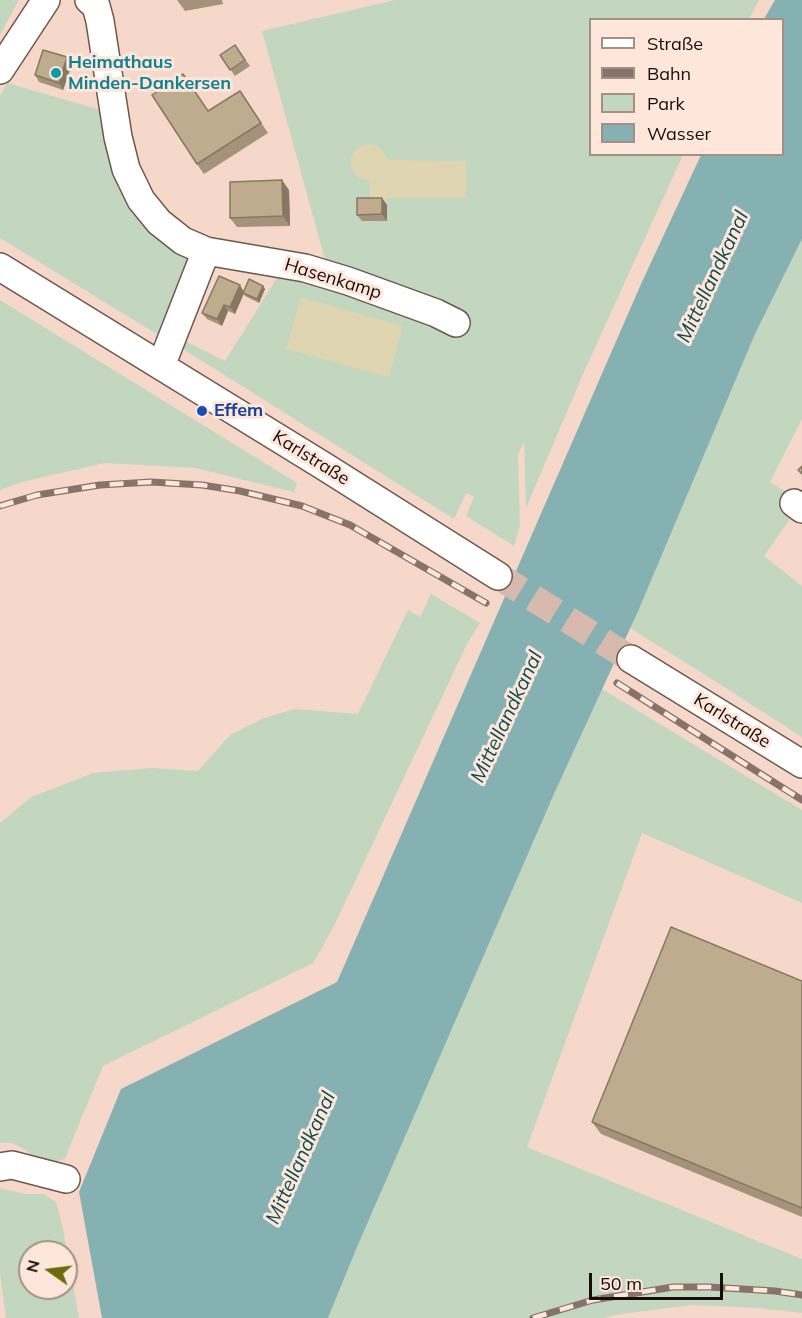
<!DOCTYPE html>
<html>
<head>
<meta charset="utf-8">
<style>
	body { margin:0 }
	#map { position:relative; width:802px; height:1318px; overflow:hidden; background:#f6d8ca; font-family:Mulish,sans-serif }
	canvas { display:block }
	.legend { position:absolute; left:589px; top:18px; width:195px; height:138px; box-sizing:border-box; background:#ffe6db; border:2px solid #a28f87; margin:0; padding:8px 10px; list-style:none; font-size:18px; color:#170d09 }
	.legend li { display:flex; align-items:center; gap:12px; height:30px }
	.legend b { width:30px; border:2px solid #a28f87 }
	.north { position:absolute; left:18px; top:1240px; width:60px; height:60px; box-sizing:border-box; background:#ffe6db; border:2px solid #a28f87; border-radius:50%; rotate:284deg; font-size:16px; font-weight:700; line-height:24px; text-align:center; color:#170d09 }
	.north::after { content:''; display:block; margin:auto; width:21px; height:27px; background:#696b0c; clip-path:polygon(50% 0,100% 100%,50% 72%,0 100%) }
	.scale { position:absolute; left:589px; top:1273px; width:134px; height:27px; box-sizing:border-box; border:3px solid #170d09; border-top:0; padding-left:8px; font-size:18px; line-height:21px; white-space:nowrap; color:#170d09; -webkit-text-stroke:4px #ffe6db; paint-order:stroke }
</style>
</head>
<body>
<div id="map">
<canvas width="802" height="1318"></canvas>
<ul class="legend">
<li><b style="height:8px;background:#fff"></b>Straße</li>
<li><b style="height:8px;background:#87736a"></b>Bahn</li>
<li><b style="height:16px;background:#c3d7c0"></b>Park</li>
<li><b style="height:16px;background:#86b1b3"></b>Wasser</li>
</ul>
<div class="north">N</div>
<div class="scale">50 m</div>
</div>
<script>
const c = document.querySelector('canvas').getContext('2d');
c.lineJoin = 'round';
function fill(path, color) { c.fillStyle = color; c.fill(path, 'evenodd'); }
function trace(path, color, width, dash) { c.strokeStyle = color; c.lineWidth = width; c.lineCap = dash ? 'butt' : 'round'; c.setLineDash(dash || []); c.stroke(path); }
function write(font, color, halo, rows, align = 'center') {
  c.font = font + ' Mulish,sans-serif'; c.lineWidth = 6; c.setLineDash([]); c.textBaseline = 'middle'; c.strokeStyle = halo; c.fillStyle = color; for (const [text, x, y, turn = 0] of rows) {
    c.save(); c.translate(x, y); c.rotate((+turn || 0) * Math.PI / 180); c.textAlign = isNaN(turn) ? turn : align; if (halo) c.strokeText(text, 0, 0); c.fillText(text, 0, 0); c.restore();
  }
}
const green = new Path2D(`
	M0 0H19L0 35Z
	M395 0H759L749 19 590 20V154L683 155 587 365 526 508 524 442 518 454 520 526 514 546 466 516 474 497 466 493 454 519 175 344 177 337 225 361 288 260 327 267 262 31Z
	M7 83 108 112 120 167 195 252 163 338 0 238V96Z
	M802 239V419L770 482 802 502 764 556 802 586V737L707 676 630 628 755 334Z
	M0 300 297 483 294 492 195 468 105 463 22 482 0 490Z
	M431 594 480 623 467 644 332 930 313 963 103 1066 65 1158C39 1171 35 1152 14 1144 10 1142 4 1143 0 1143V823L31 797 93 773 152 768 198 771 230 735 264 718 295 709 358 714 408 610 420 617Z
	M602 689 802 810V903L642 833 527 1147 802 1259V1313L758 1308 692 1305 621 1314 604 1318H328L356 1247 554 794Z
	M0 1188 26 1194H44L56 1202 63 1229 79 1318H6L0 1273ZM30 1252H66V1288H30Z`);
const sand = new Path2D(`
	M371 144C384 148 381 151 389 160L466 161V198H387V205H368L370 199V181C343 178 344 146 371 144Z
	M301 297 403 326 389 377 286 349Z`);
const water = new Path2D(`
	M775 0H802V239L755 334 639 609 554 794 357 1247 328 1318H102L79 1192 121 1089 337 982 641 284 701 155 782 154V20L764 19Z`);
const minorTunnel = new Path2D(`
	M498 576 631 659`);
const minor = new Path2D(`
	M89 0 96 6 100 21 118 137 126 169 141 200 159 222 183 241 206 251 305 268 348 281 436 313 456 323
	M0 70 46 0
	M0 267 322 465 498 576
	M161 366 206 251
	M794 503 802 509
	M631 659 802 764
	M0 1167 12 1165 66 1179`);
const rail = new Path2D(`
	M0 506 37 495 100 485 151 482 202 485 240 491 302 506 350 525 486 603
	M617 683 802 800
	M533 1318 593 1300 673 1287H709L775 1291 802 1295`);
const wall = new Path2D(`
	M177 0H222L223 4 185 11Z
	M235 45 250 66 235 76 220 55Z
	M72 64 63 90 39 82 35 75Z
	M240 91 268 133 204 174 197 164 208 111Z
	M289 190 290 226 237 227 230 218Z
	M382 198 387 205V221H362L357 215Z
	M263 286 265 289 259 303 245 296 244 294 235 314 228 311 222 326 207 319 202 313 244 291Z
	M802 981V1217L601 1134 592 1122Z`);
const shadedWall = new Path2D(`
	M67 57 72 64 63 90 59 83Z
	M282 180 289 190 290 226 283 216Z
	M382 198 387 205V221L382 214Z
	M240 285 244 292 235 314 230 307Z
	M263 286 265 289 259 303 257 299Z
	M224 305 228 311 222 326 217 319Z`);
const building = new Path2D(`
	M235 45 245 60 230 70 220 55Z
	M43 50 67 57 59 83 35 75Z
	M183 74 208 111 240 91 261 123 197 164 152 95Z
	M282 180 283 216 230 218V182Z
	M357 198H382V214L357 215Z
	M219 276 240 285 230 307 224 305 217 319 202 313Z
	M249 279 263 286 257 299 243 293Z
	M802 466V474L798 470Z
	M671 927 802 981V1208L592 1122Z`);
const markers = [
	[56,73,6,"#0f9aa8"],
	[202,411,6,"#1a4fb4"]
];
const cultureNames = [
	["Heimathaus",68,63],
	["Minden-Dankersen",68,84]
];
const streetNames = [
	["Hasenkamp",333,279,17],
	["Karlstraße",311,458,32],
	["Karlstraße",732,721,32]
];
const transitNames = [
	["Effem",214,411]
];
const waterNames = [
	["Mittellandkanal",713,277,-65],
	["Mittellandkanal",507,717,-65],
	["Mittellandkanal",301,1158,-66]
];
fill(green, '#c3d7c0');
fill(sand, '#dfd5b0');
fill(water, '#86b1b3');
trace(minorTunnel, '#d5baad', 27, [27, 14]);
trace(minor, '#70574b', 30);
trace(minor, '#fff', 27);
trace(rail, '#87736a', 7);
trace(rail, '#ffe6db', 4.5, [14]);
fill(wall, '#a4937a');
fill(shadedWall, '#867863');
fill(building, '#bfab8e');
trace(building, '#867863', 1.5);
for (const [x, y, r, color] of markers) { const dot = new Path2D(); dot.arc(x, y, r, 0, 2 * Math.PI); c.fillStyle = color; c.fill(dot); trace(dot, '#ffe6db', 2); }
write('bold 18px', '#0d838f', '#ffe6db', cultureNames, 'left');
write('18px', '#170d09', '#ffe6db', streetNames);
write('bold 18px', '#164399', '#ffe6db', transitNames, 'left');
write('italic 20px', '#094c4f', '#ffe6db', waterNames);
</script>
</body>
</html>
